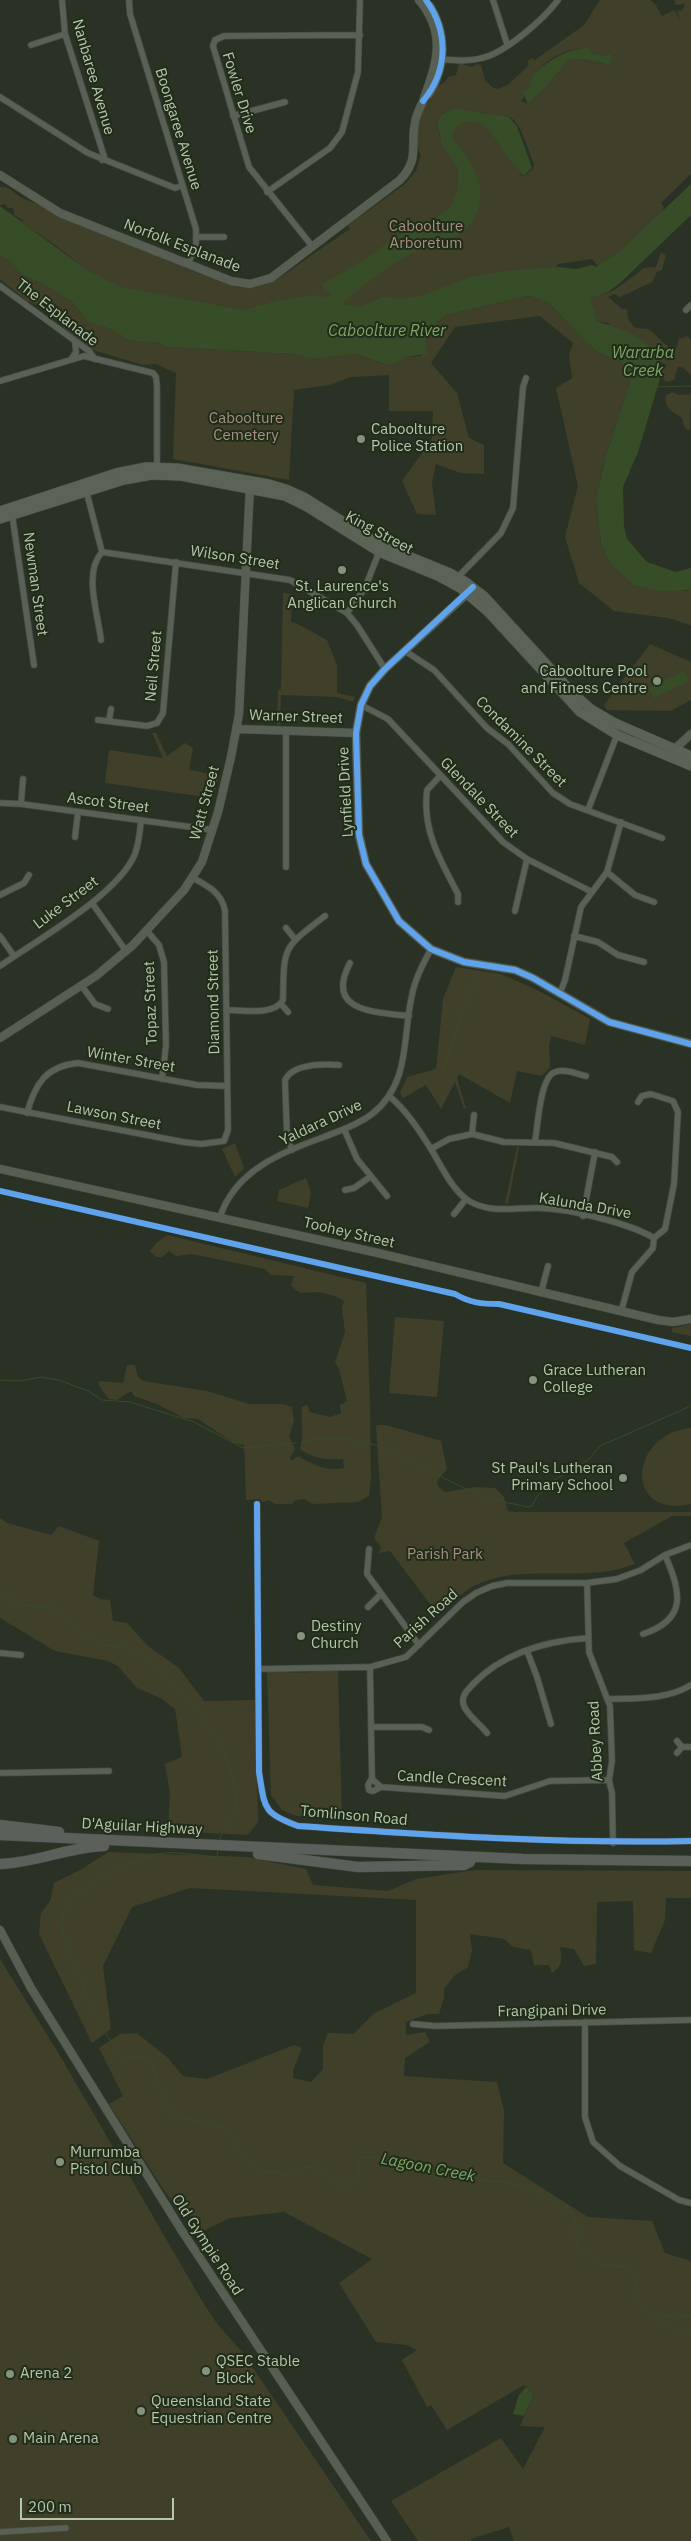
<!DOCTYPE html>
<html>
<head>
<meta charset="utf-8">
<style>
	body { margin:0 }
	#map { position:relative; width:691px; height:2541px; overflow:hidden; background:#2a3226; font-family:"IBM Plex Sans",sans-serif }
	canvas { display:block }
	.scale { position:absolute; left:20px; top:2498px; width:154px; height:22px; box-sizing:border-box; border:2px solid #b6c5ae; border-top:0; padding-left:6px; font-size:15px; line-height:18px; white-space:nowrap; color:#b6c5ae; -webkit-text-stroke:4px #202d19; paint-order:stroke }
</style>
</head>
<body>
<div id="map">
<canvas width="691" height="2541"></canvas>
<div class="scale">200 m</div>
</div>
<script>
const c = document.querySelector('canvas').getContext('2d');
c.lineJoin = 'round';
function fill(path, color) { c.fillStyle = color; c.fill(path, 'evenodd'); }
function trace(path, color, width, dash) { c.strokeStyle = color; c.lineWidth = width; c.lineCap = dash ? 'butt' : 'round'; c.setLineDash(dash || []); c.stroke(path); }
function write(font, color, halo, rows, align = 'center') {
  c.font = font + ' "IBM Plex Sans",sans-serif'; c.lineWidth = 4; c.setLineDash([]); c.textBaseline = 'middle'; c.strokeStyle = halo; c.fillStyle = color; for (const [text, x, y, turn = 0] of rows) {
    c.save(); c.translate(x, y); c.rotate((+turn || 0) * Math.PI / 180); c.textAlign = isNaN(turn) ? turn : align; if (halo) c.strokeText(text, 0, 0); c.fillText(text, 0, 0); c.restore();
  }
}
const green = new Path2D(`
	M600 0H650L655 4 662 16 674 10 681 21 676 10 682 11 685 4 676 5 674 0H691V174L661 203 664 207 661 214 614 260 599 268 592 259 558 264 553 271 548 274C539 269 527 268 520 275L505 274 500 278C491 275 480 276 473 283L468 281 466 285 458 289 452 286 447 288 448 293 443 299 437 293 432 294 428 299H414L410 304 399 305 380 298 356 312 348 310 346 305 315 296 310 300V306L293 303 288 308 283 307 276 301 273 302 275 308C266 311 255 309 247 313L228 307 200 304 193 306 178 300 176 306C158 307 154 296 135 301L130 296H114L113 289 101 293C86 262 49 242 22 222L23 220 14 215 13 208H8L5 204 0 205V187C11 186 15 195 24 199 35 203 72 216 77 224L122 240 173 263 179 262 185 268 203 275 213 271 217 273 218 281C256 297 275 281 305 260 320 249 335 239 350 229L348 225 405 184 416 171 421 155C411 141 423 103 434 90 439 85 445 84 448 77L456 75 459 63 472 67 477 64 481 65 485 80 493 88 498 89 509 84 529 65 527 62 531 58 535 60 584 25ZM588 46 592 53 604 56 610 53 613 58 608 65 583 59 569 60 545 88 528 104 521 101 530 89 531 82 535 81C536 78 536 76 537 73 542 62 568 47 580 50ZM450 110C460 111 469 110 475 118L487 117 491 121C497 121 501 113 508 116 522 122 528 151 534 164L533 169 522 177 516 162 490 128 470 118 460 119 453 124 448 132 450 136 440 138 437 123 442 114Z
	M661 252 666 256 662 270 657 272 652 282 620 297 614 294 608 297 622 309H627L628 319 634 327C638 329 643 328 647 329 656 332 660 342 668 346L669 352 676 349 679 339 688 336 691 341V375L682 367H678L674 380 666 382 659 374 660 369 668 365 659 362 656 351H650L608 328 609 323 595 321 586 296C593 294 600 295 607 293 613 292 639 273 643 268L656 267Z
	M0 255 10 261 21 274 52 289 72 302 89 323 111 329 130 341 158 343 168 347 293 354 313 359 356 354 383 364 404 357 421 356 425 336 446 315 529 296 549 303 586 342 599 353 620 361 632 376 606 455 596 498 601 544 611 564 685 591 691 590V625L668 618 614 611 579 583 565 537 578 486 556 388 572 378 569 355 573 343 540 316 455 327 431 363 457 393 469 438 484 445V474L461 473 436 464 432 482 436 515 417 514 402 481 432 439 433 411H389V375L351 377 329 385 294 390 289 480 173 459 176 373 156 364 143 365 90 349 63 327 58 312 27 301 0 279Z
	M673 392 678 395 691 394 690 431 685 428 682 418C672 411 664 409 666 395Z
	M283 593 292 594 291 622 296 623 327 640 337 665V693L355 697 353 702 337 697 281 695 280 725H277L278 690H281Z
	M650 644 691 662V700L670 711 607 710 604 705Z
	M152 733H156L167 756 185 743 193 748 189 770 219 775 213 798 105 783 109 750 163 758Z
	M456 967 501 974 539 991 590 1019 585 1045 551 1036 549 1046 550 1067 542 1076 517 1071 510 1103 459 1074 457 1078 466 1108 464 1109 455 1082 441 1109 426 1085 403 1098 400 1093 407 1077 436 1069 443 999Z
	M235 1143 244 1168 235 1177 222 1149Z
	M517 1147H519L508 1204 505 1203Z
	M306 1178 311 1193 308 1208 277 1201 279 1190Z
	M167 1235 366 1283 370 1407 371 1478 369 1496 358 1502 312 1504 305 1499 295 1500 292 1504H275L269 1500 263 1502 259 1499 246 1500 244 1445 234 1443 198 1419 184 1418 157 1404 134 1396 131 1391 117 1400 109 1399 99 1386V1381L123 1383 127 1365H135L138 1377 143 1381 207 1391 249 1404H283L292 1407 294 1420 289 1437 295 1449 290 1458 292 1461 298 1456C311 1464 329 1472 344 1468L343 1459C326 1460 314 1459 300 1449 305 1434 300 1423 302 1407L307 1405 310 1412 330 1417 341 1413 340 1405 347 1401 339 1369 335 1362 345 1332 342 1308 344 1301C331 1292 316 1291 300 1293L291 1286 294 1276 271 1275 265 1269 192 1254 176 1256 169 1251 162 1257H156L150 1251 156 1243Z
	M395 1317 444 1321 437 1397 389 1393Z
	M691 1324V1336L672 1332V1328Z
	M376 1425H386L441 1441 447 1469 437 1481 438 1486 445 1492 476 1487 495 1488 504 1497 508 1511 514 1512H691V1516H672L624 1543 635 1564C582 1585 522 1561 474 1586 460 1593 450 1605 439 1616L390 1551 379 1553 381 1547 374 1538 382 1517Z
	M691 1428V1504C623 1519 629 1433 691 1428Z
	M0 1518 7 1523 51 1535 59 1526 99 1541 93 1595 100 1599 110 1600 113 1621 127 1623 148 1646 179 1668 204 1701 256 1700 258 1822 248 1835 168 1831 170 1793 165 1764 182 1757 175 1709 162 1699 136 1687 118 1666 108 1661 55 1651 0 1618Z
	M323 1670H338L342 1819 296 1816 282 1810 271 1795 267 1672C286 1671 305 1675 323 1670Z
	M108 1852 247 1857 306 1869 313 1885 388 1891 416 1879 474 1870 691 1871V1898H666L665 1920 651 1953 634 1950 633 1901 597 1902 596 1964 584 1966 574 1949 560 1947C562 1960 563 1965 552 1973L549 1965H534L531 1950 513 1947 504 1939 470 1934 472 1951 468 1967 454 1976 444 1989V1998L439 2014H428L406 2022V2035L425 2032 430 2042 405 2058 404 2076 497 2082 504 2111 503 2163 588 2217 652 2221 665 2253 691 2261V2541H514L509 2527 471 2539V2541H418L391 2501 501 2438 523 2469 545 2427 520 2426 534 2394 524 2385 447 2430 431 2405 427 2407 402 2360 417 2350 407 2345 376 2342 339 2283 372 2259 284 2212 230 2218 199 2233 189 2213 182 2212 165 2192 109 2104 123 2096 99 2048 120 2034 137 2033 168 2058 183 2076 207 2079 294 2045 302 2048 293 2070V2078L311 2082 323 2069V2045L328 2033 354 2034 373 2014 416 1993V1900L190 1888 132 1907 103 1966 111 2029 92 2043 39 1934 41 1913 50 1901 54 1883 82 1869Z
	M0 1959 59 2054 202 2301 218 2325 242 2352 371 2541H0Z`);
const water = new Path2D(`
	M588 46 592 53 604 56 610 53 613 58 609 65 583 59 569 60 545 88 528 104 523 92C530 89 529 86 531 80 535 68 568 47 580 50Z
	M455 108 486 114 508 116 517 126 532 168 523 176C518 168 511 162 506 155 496 141 485 115 463 123 456 126 453 131 452 138 478 166 497 205 460 234 450 241 423 247 410 254 385 268 362 286 342 304L359 307 383 297 402 299 421 296 473 276 522 269 559 267 577 269 592 265 596 267 619 252 691 184V215L620 283 608 292 590 298 597 321C623 330 660 340 662 372L638 452 623 487 624 527 627 539 647 562 676 572 691 568V590L661 591 634 585 611 564 601 544 596 498 606 455 632 376 620 361 599 353 586 342 549 303 529 296 446 315 425 336 427 354 405 357 396 363 384 364 356 354 313 359 293 354 168 347 158 343 130 341 111 329 89 323 72 302 52 289 21 274 10 261 0 255V206L87 270 121 287 244 310 276 301 312 295 329 297 330 294 321 285 375 253 395 236 422 228 451 207 458 188V168L442 145 437 123 442 114Z
	M684 671 689 681 654 698 649 688Z
	M526 2387 534 2394 524 2416 513 2414 519 2395Z`);
const stream = new Path2D(`
	M654 387 691 386
	M443 1071 475 979
	M0 1380 20 1381 41 1377 59 1380 88 1391 102 1400 130 1402 194 1422 243 1448 296 1443
	M301 1443C369 1423 415 1468 473 1492 491 1500 509 1503 528 1507L532 1506 537 1496 556 1479 588 1460 600 1446 691 1406
	M0 1593C8 1599 21 1605 31 1606 39 1607 50 1606 57 1610 71 1618 81 1632 95 1641 106 1648 120 1645 132 1650 177 1671 243 1757 235 1808 233 1818 222 1826 219 1842
	M218 1850 217 1857C200 1856 172 1850 157 1854 132 1860 65 1889 62 1918 60 1938 72 1961 80 1979 93 2011 101 2032 125 2058H142L152 2063 168 2109 174 2116 224 2128 259 2172 276 2171 288 2176 304 2168 315 2167 332 2181 346 2186 360 2171 357 2161 360 2157H384L422 2167 450 2170 486 2181H501L535 2190 572 2213 576 2221V2246C586 2251 594 2261 602 2264 610 2267 618 2265 626 2267 637 2270 638 2285 634 2294 644 2318 669 2325 691 2335
	M652 2317 691 2316`);
const street = new Path2D(`
	M62 0 65 34 104 156 102 160
	M129 0 130 14 196 229V244L188 264
	M493 0 507 44
	M31 45 65 34
	M439 59C453 60 468 62 482 58 505 53 544 19 558 0
	M0 97 88 153 175 188 181 186
	M233 116 285 102
	M267 192 330 148 342 132 358 72 360 0
	M197 237H224
	M312 246 249 167 213 46 215 40 224 36 360 35
	M0 286 89 351 95 359
	M686 310 691 305
	M72 358 76 352 75 341
	M0 381 84 356 153 373 156 377 157 387V466
	M86 490 102 552C83 573 98 613 101 640
	M12 514 34 665
	M102 552 290 580 347 613 357 625 385 669
	M458 577 501 533 513 508 523 387 526 378
	M347 613 365 588 379 552
	M405 651 434 670 487 728 508 744 553 793 570 804 662 838
	M361 705 388 719 503 842 527 859 592 892
	M98 720 147 726 157 723 163 713 176 562
	M109 721 111 709
	M440 776 427 790C422 830 440 860 458 894V902
	M0 803 21 804 213 830
	M21 804 23 779
	M588 810 617 735
	M75 837 78 812
	M286 867V731
	M607 872 635 895 654 902
	M0 895 24 883 29 875
	M92 903 126 951
	M515 911 527 859
	M286 928 295 939
	M147 931 159 945 164 962 166 1045 162 1079
	M0 936 14 956
	M574 936 598 942 618 955 644 962
	M350 963C324 1012 375 1012 409 1016
	M0 966C37 940 118 895 135 854 139 843 140 831 141 820
	M81 985 95 1004 108 1009
	M560 993 565 980 581 907 607 872 621 822
	M281 1004 288 1012
	M227 1010C243 1010 274 1016 283 1000 284 946 282 949 325 916
	M389 1096C407 1111 419 1130 431 1149 442 1167 450 1186 466 1199 489 1215 515 1207 540 1208 570 1209 629 1223 654 1238
	M638 1102 642 1096 651 1094 673 1101 678 1112 674 1184 665 1229 654 1238
	M0 1107 183 1142 201 1144 224 1141 228 1130 225 911C222 893 208 886 193 878
	M27 1113C35 1084 46 1066 78 1063L197 1085 227 1086
	M344 1129 357 1159 387 1196
	M472 1134 474 1115
	M535 1141C538 1125 540 1077 555 1072 564 1068 577 1074 586 1076
	M431 1149 449 1139 472 1134 504 1142 554 1143 612 1157 617 1162
	M292 1150 287 1136 285 1080C293 1064 323 1064 339 1065
	M345 1190 354 1188 370 1177
	M454 1214 466 1199
	M583 1216 595 1152
	M220 1217C235 1171 281 1152 324 1137 341 1130 358 1125 372 1114 411 1083 402 1038 412 995 415 979 423 964 431 949
	M541 1293 548 1266
	M621 1312 632 1272 653 1248 654 1238
	M257 1504 259 1772C265 1808 262 1813 298 1826 429 1835 560 1844 691 1841
	M369 1549 367 1574 419 1645
	M587 1583 589 1652 610 1706 612 1761 609 1780 612 1793 613 1843
	M368 1607 380 1595
	M643 1634C688 1619 681 1592 665 1555
	M527 1651 537 1677 551 1724
	M0 1653 21 1655
	M370 1667 372 1779 381 1787 505 1796 550 1781 609 1780
	M258 1669 370 1667 406 1657 463 1602 476 1593 492 1586 507 1583H587L617 1579 641 1570 665 1555 691 1545
	M609 1699C637 1698 666 1700 691 1685
	M371 1727H422L429 1730
	M487 1733C481 1724 462 1712 463 1700 463 1693 469 1689 473 1684 503 1653 546 1641 588 1638
	M677 1741 682 1747
	M677 1753 682 1747H691
	M0 1773 109 1771
	M372 1778 368 1785 369 1790 373 1791 381 1787
	M585 2022V2117L593 2142 620 2166 679 2200 691 2203
	M413 2024 435 2026 691 2020
	M0 2532 66 2528`);
const secondary = new Path2D(`
	M429 94C446 67 447 34 430 6
	M0 175 60 213 231 281 250 284 271 278 400 180C420 159 410 147 415 123 416 115 420 108 423 101 436 64 448 35 419 0
	M470 591 385 669 370 686 361 705 356 733 359 835 366 864 399 921 431 949 464 962 515 970 533 978 609 1022 691 1044
	M237 729 356 733
	M667 756 691 734
	M0 1038 96 976 133 945 184 890 202 862 218 812 231 757 239 714 250 485
	M0 1169 378 1253 658 1320 673 1322 691 1319
	M0 1930 31 1988 182 2231 387 2541`);
const primary = new Path2D(`
	M0 511 116 473 146 467 177 468 269 484 286 489 304 497 381 545 450 573 466 582 484 596 573 693 591 709 615 723 691 756
	M0 519 124 480 152 475 181 476 285 496 307 507 379 552 438 576 460 588 488 612 580 712 617 735 691 766`);
const highway = new Path2D(`
	M0 1825 59 1832
	M0 1835 523 1859 691 1861
	M258 1854 358 1867 464 1865 470 1862
	M0 1864C36 1863 68 1847 104 1846`);
const cycleway = new Path2D(`
	M423 101C448 71 449 32 426 0
	M473 587 385 669 370 686 361 705 356 733 359 835 366 864 399 921 431 949 464 962 515 970 533 978 609 1022 691 1044
	M0 1191 455 1294C470 1303 482 1304 499 1304L691 1348
	M257 1504 259 1772C265 1808 262 1813 298 1826 429 1835 560 1844 691 1841`);
const markers = [
	[361,439,5,"#85927e"],
	[342,570,5,"#85927e"],
	[657,681,5,"#85927e"],
	[533,1380,5,"#85927e"],
	[623,1478,5,"#85927e"],
	[301,1636,5,"#85927e"],
	[60,2162,5,"#85927e"],
	[206,2371,5,"#85927e"],
	[10,2374,5,"#85927e"],
	[141,2411,5,"#85927e"],
	[13,2439,5,"#85927e"]
];
const streetNames = [
	["Nanbaree Avenue",93,77,74],
	["Fowler Drive",239,93,73],
	["Boongaree Avenue",178,129,73],
	["Norfolk Esplanade",182,246,21],
	["The Esplanade",57,313,38],
	["King Street",379,533,28],
	["Wilson Street",235,558,9],
	["Newman Street",35,584,82],
	["Neil Street",154,666,-85],
	["Warner Street",296,717,2],
	["Condamine Street",521,742,45],
	["Lynfield Drive",346,792,-93],
	["Glendale Street",479,798,46],
	["Ascot Street",108,803,7],
	["Watt Street",205,803,-75],
	["Luke Street",66,903,-37],
	["Diamond Street",214,1002,-91],
	["Topaz Street",151,1003,-92],
	["Winter Street",131,1060,10],
	["Lawson Street",114,1116,11],
	["Yaldara Drive",321,1123,-25],
	["Kalunda Drive",585,1206,10],
	["Toohey Street",349,1233,13],
	["Parish Road",426,1619,-42],
	["Abbey Road",596,1741,-93],
	["Candle Crescent",452,1779,3],
	["Tomlinson Road",354,1816,5],
	["D'Aguilar Highway",142,1827,3],
	["Frangipani Drive",552,2011,-1],
	["Old Gympie Road",207,2245,57]
];
const parkNames = [
	["Caboolture",426,227],
	["Arboretum",426,244],
	["Caboolture",246,419],
	["Cemetery",246,436],
	["Parish Park",445,1555]
];
const poiNames = [
	["Caboolture",371,430],
	["Police Station",371,447],
	["St. Laurence's",342,587,"center"],
	["Anglican Church",342,604,"center"],
	["Caboolture Pool",647,672,"right"],
	["and Fitness Centre",647,689,"right"],
	["Grace Lutheran",543,1371],
	["College",543,1388],
	["St Paul's Lutheran",613,1469,"right"],
	["Primary School",613,1486,"right"],
	["Destiny",311,1627],
	["Church",311,1644],
	["Murrumba",70,2153],
	["Pistol Club",70,2170],
	["QSEC Stable",216,2362],
	["Block",216,2379],
	["Arena 2",20,2374],
	["Queensland State",151,2402],
	["Equestrian Centre",151,2419],
	["Main Arena",23,2439]
];
const waterNames = [
	["Caboolture River",387,331],
	["Wararba",643,353],
	["Creek",643,371],
	["Lagoon Creek",428,2168,11]
];
fill(green, '#403f2a');
fill(water, '#364d27');
trace(stream, '#364d27', 1);
trace(street, '#474d44', 7);
trace(secondary, '#474d44', 9);
trace(primary, '#474f43', 10);
trace(highway, '#464e42', 11);
trace(street, '#596055', 5.5);
trace(secondary, '#575f53', 8);
trace(primary, '#5b6357', 9);
trace(highway, '#5c605a', 10);
trace(cycleway, '#60a3ed', 6);
for (const [x, y, r, color] of markers) { const dot = new Path2D(); dot.arc(x, y, r, 0, 2 * Math.PI); c.fillStyle = color; c.fill(dot); trace(dot, '#202d19', 2); }
write('15px', '#b6c5ae', '#202d19', streetNames);
write('15px', '#ab8e84', '#202d19', parkNames);
write('15px', '#b6c5ae', '#202d19', poiNames, 'left');
write('italic 16px', '#7ea665', '#202d19', waterNames);
</script>
</body>
</html>
